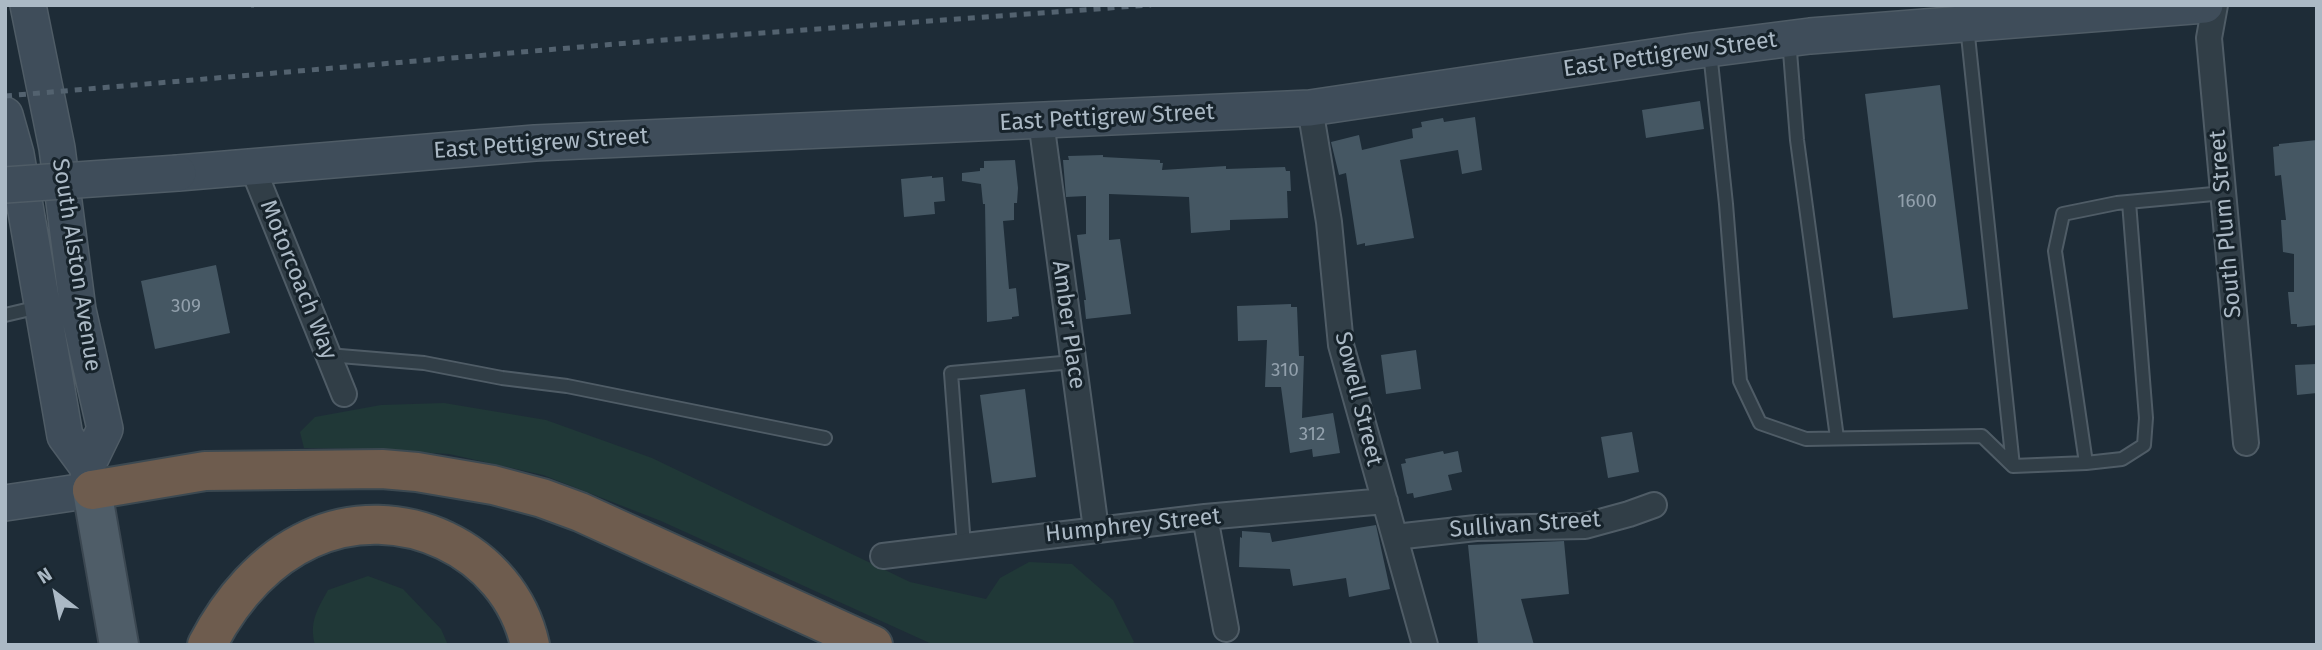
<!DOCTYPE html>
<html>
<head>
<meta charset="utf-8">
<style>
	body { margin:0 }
	#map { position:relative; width:2322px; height:650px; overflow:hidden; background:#1e2c37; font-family:"Fira Sans",sans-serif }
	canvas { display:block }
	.frame { position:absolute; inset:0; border:7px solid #abb9c5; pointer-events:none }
	.north { position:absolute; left:21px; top:559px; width:70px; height:70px; -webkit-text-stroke:5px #17232b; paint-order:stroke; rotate:328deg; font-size:19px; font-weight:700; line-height:28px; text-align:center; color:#abb9c5 }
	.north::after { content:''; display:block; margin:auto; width:24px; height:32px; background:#abb9c5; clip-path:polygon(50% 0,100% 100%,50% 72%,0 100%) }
</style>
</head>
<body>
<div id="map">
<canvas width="2322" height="650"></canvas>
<div class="frame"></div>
<div class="north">N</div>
</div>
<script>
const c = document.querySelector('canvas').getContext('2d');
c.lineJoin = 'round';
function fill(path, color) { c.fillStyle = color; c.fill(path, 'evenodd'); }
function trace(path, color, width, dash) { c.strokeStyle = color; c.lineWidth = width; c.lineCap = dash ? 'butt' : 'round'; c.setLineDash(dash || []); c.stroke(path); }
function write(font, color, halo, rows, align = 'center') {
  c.font = font + ' "Fira Sans",sans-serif'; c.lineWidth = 6; c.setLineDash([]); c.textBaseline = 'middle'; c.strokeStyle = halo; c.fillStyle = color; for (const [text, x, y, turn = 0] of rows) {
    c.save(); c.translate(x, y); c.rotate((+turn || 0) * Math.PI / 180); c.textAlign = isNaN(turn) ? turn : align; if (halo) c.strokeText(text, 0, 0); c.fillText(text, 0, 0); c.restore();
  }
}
const green = new Path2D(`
	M444 403 546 420 652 458 910 582 986 599 1000 578 1029 562 1072 564 1113 600 1134 642 1130 645H934L661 521 543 475 449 454 360 449 304 448 300 432 315 417 381 405Z
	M368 576 403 589 441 629 448 645H315C309 622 317 610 328 590Z`);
const building = new Path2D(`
	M1940 85 1968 309 1893 318 1865 94Z
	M1700 101 1704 129 1646 138 1642 110Z
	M1475 117 1482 170 1462 174 1458 150 1400 160 1414 238 1365 246V243L1357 245 1346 173 1339 175 1331 142 1359 135 1362 150 1413 138 1412 129 1422 127 1421 122 1443 118 1444 122Z
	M2317 140V325L2297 327V324H2291L2288 292H2294V254L2283 252 2281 220H2286L2281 175 2275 176 2273 147 2279 146V144Z
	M1103 155V157L1160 160V163H1163L1162 170 1226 166V169L1285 167 1286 171H1290L1291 191H1287L1288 218 1230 220V230L1191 233 1189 197 1109 194V240L1120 239 1131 314 1086 319 1084 300H1086L1077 235 1086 234V196L1066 197 1063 160H1069L1068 156Z
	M1015 160 1018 188 1017 203H1014V220L1003 221 1009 289 1016 288 1019 316 1012 317V319L987 322 985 204H983L981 184 962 181V173L980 171V168H984V161Z
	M932 176V178L943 177 945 201 934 202 935 214 904 217 901 179Z
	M216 265 230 333 155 349 141 281Z
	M1291 304V307H1297L1299 356H1304L1302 418 1333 413 1340 453 1313 457 1312 449 1290 453 1281 387H1265L1267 340 1238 341 1237 306Z
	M1416 350 1421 389 1386 394 1381 355Z
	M2317 364V393L2297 395 2295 365Z
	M1025 389 1036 477 992 483 980 395Z
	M1632 432 1639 472 1608 478 1601 437Z
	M1443 451 1444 454 1458 451 1462 472 1448 475 1452 490 1414 498 1413 493 1407 494 1401 464 1406 463 1405 459Z
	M1376 525 1390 589 1349 597 1346 578 1293 586 1290 569 1239 567 1240 537 1242 538V531L1270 533 1272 542Z
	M1564 541 1569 594 1521 599 1534 645H1478L1468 545Z`);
const lane = new Path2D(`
	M1967 26 2013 466
	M1789 39 1797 140 1837 438
	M1710 52 1726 204 1740 381 1760 423 1806 439 1982 436 2013 466 2086 463 2055 251 2063 214 2117 203 2224 193
	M5 315 39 307
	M328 355 424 363 502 378 567 386 825 438
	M2086 463 2122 459 2144 445 2146 418 2129 202
	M964 546 951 373 1073 362`);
const street = new Path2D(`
	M2215 5 2209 38 2246 443
	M1310 108 1329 222 1341 345 1425 645
	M1041 121 1096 529
	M252 166 344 394
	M1205 517 1226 629
	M1395 537 1476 528 1585 526 1629 514 1654 505
	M883 556 1205 517 1385 501`);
const secondary = new Path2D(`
	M5 115 16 154 65 436 87 466
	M178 173 535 143 1310 108 1693 51 1810 36 2205 5
	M5 503 92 490 87 466 105 429 78 310 57 148 28 5`);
const primary = new Path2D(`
	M92 490 119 645`);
const highway = new Path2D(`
	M92 490 205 471 382 469 417 472 493 485 542 498 580 512 873 645
	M207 645C230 601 264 560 310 539 398 498 509 549 530 645`);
const rail = new Path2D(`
	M251 5H254
	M5 96 651 41 1151 5`);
const secondaryBridge = new Path2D(`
	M5 185 178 173`);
const numberNames = [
	["1600",1917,202],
	["309",186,307],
	["310",1285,371],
	["312",1312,435]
];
const streetNames = [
	["East Pettigrew Street",1670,55,-8],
	["East Pettigrew Street",1107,118,-3],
	["East Pettigrew Street",541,144,-4],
	["South Plum Street",2226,224,-95],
	["South Alston Avenue",76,265,81],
	["Motorcoach Way",298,280,68],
	["Amber Place",1068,325,82],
	["Sowell Street",1358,399,76],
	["Sullivan Street",1525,525,-4],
	["Humphrey Street",1133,526,-6]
];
fill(green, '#203837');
fill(building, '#455763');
trace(lane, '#4f5c66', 16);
trace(street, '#4f5c66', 28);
trace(secondary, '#4f5c66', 38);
trace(primary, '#3b4751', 42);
trace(highway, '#3c4951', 42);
trace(lane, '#313e47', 12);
trace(street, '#313e47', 24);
trace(secondary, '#3f4d5a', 35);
trace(primary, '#4f5d68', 38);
trace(highway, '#6e5c4e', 38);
trace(rail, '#53626f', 5, [7, 7]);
trace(secondaryBridge, '#4f5c66', 38, []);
trace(secondaryBridge, '#3f4d5a', 35);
write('19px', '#92a0ac', null, numberNames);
write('23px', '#abb9c5', '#17232b', streetNames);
</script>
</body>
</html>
